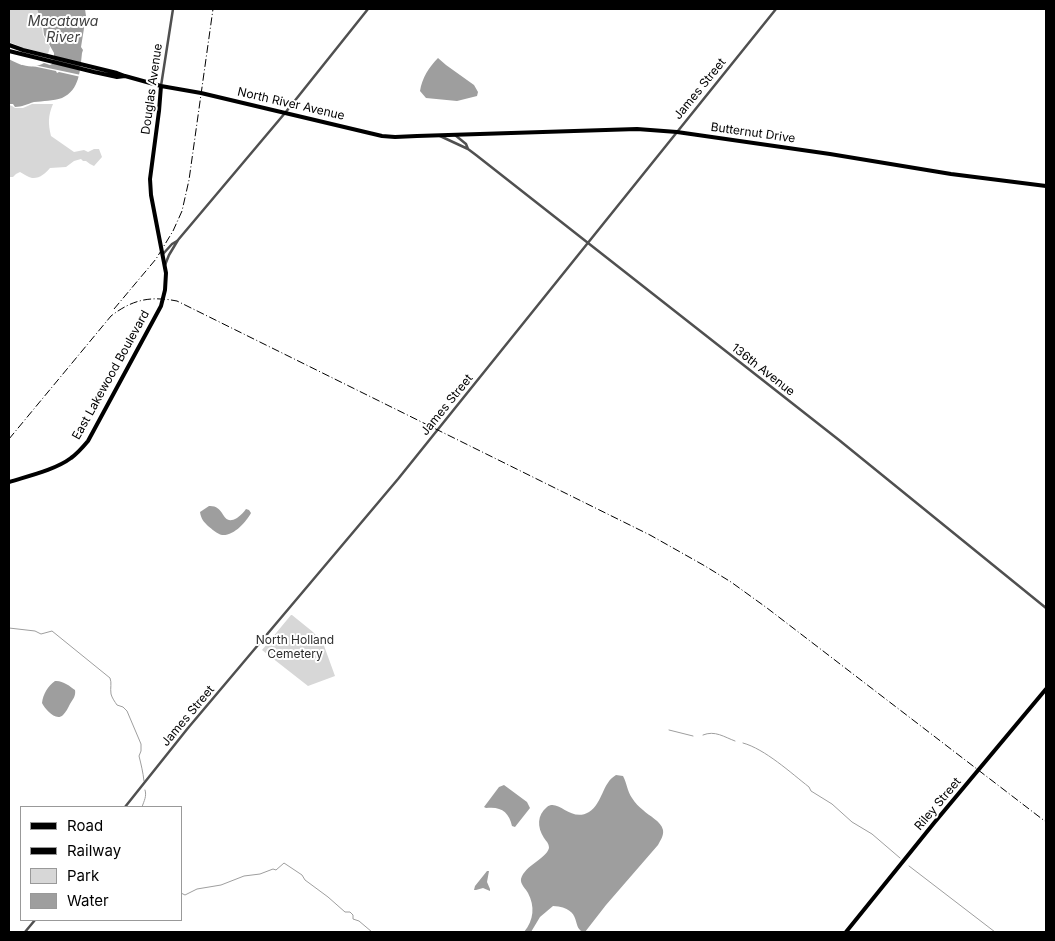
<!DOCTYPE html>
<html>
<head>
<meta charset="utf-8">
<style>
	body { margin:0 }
	#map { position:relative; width:1055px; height:941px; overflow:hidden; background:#fff; font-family:Inter,sans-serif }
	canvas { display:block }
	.frame { position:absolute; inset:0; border:10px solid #000; pointer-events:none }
	.legend { position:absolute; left:20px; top:806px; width:162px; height:115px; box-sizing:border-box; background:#fff; border:1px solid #999; margin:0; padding:6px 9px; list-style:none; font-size:15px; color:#000 }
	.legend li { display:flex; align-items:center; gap:10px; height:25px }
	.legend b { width:25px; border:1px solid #999 }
</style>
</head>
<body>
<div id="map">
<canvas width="1055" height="941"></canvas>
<div class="frame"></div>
<ul class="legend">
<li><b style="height:6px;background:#000"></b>Road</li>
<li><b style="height:6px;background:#000"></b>Railway</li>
<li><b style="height:14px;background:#d7d7d7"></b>Park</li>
<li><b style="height:14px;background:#9e9e9e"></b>Water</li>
</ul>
</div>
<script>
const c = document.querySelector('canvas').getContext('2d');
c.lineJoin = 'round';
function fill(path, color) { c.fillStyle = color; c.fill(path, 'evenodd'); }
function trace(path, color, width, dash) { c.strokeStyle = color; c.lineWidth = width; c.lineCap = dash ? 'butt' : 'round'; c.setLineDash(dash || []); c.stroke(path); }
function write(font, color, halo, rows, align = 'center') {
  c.font = font + ' Inter,sans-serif'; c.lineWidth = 4; c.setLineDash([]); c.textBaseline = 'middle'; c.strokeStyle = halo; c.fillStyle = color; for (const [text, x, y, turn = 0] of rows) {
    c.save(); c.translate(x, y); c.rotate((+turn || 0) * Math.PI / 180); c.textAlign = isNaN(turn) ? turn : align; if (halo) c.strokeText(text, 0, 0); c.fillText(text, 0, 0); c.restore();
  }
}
const green = new Path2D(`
	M9 9H37L42 27 43 35 50 47 48 54 24 48 9 42Z
	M32 104H53C48 116 48 123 51 136L74 152 84 150 88 152 94 149H99L102 157 94 166 90 164 86 161H83L81 159 74 161 66 167 50 168C46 173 39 179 32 178 28 177 24 174 20 172L16 174 13 177H9V105L12 106 15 108H23Z
	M291 615H292L313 632 323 643 335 676 308 686 262 650Z`);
const water = new Path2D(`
	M37 9H85L86 16 81 47 83 50 82 53C80 70 80 90 62 98 53 101 43 101 34 102 27 104 22 107 15 107L13 104H9V59C19 65 33 70 44 63L50 65 52 64 54 57V53L44 35 43 26Z
	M438 58 446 65 474 85 478 92 477 96 457 101 426 98 420 91C422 78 429 67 438 58Z
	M209 506C226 505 221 527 237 518 241 515 244 512 246 509L249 510 251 513C246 522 234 536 222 535 217 534 212 529 208 526 204 522 201 519 200 512Z
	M55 681C62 680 70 686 75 690 76 696 73 699 70 704 68 708 66 712 63 715 56 722 45 709 42 703 43 694 48 686 55 681Z
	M616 775 623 776C627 783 627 791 632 798 635 803 639 807 643 810 649 816 661 821 663 830 664 836 660 841 658 845L606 905 585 932C570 930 585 908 553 906L540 917 531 932H524C534 920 535 906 528 893 526 889 520 884 521 879 525 865 546 859 549 848 549 843 546 841 544 838 537 827 537 815 547 807 558 798 571 823 589 812 603 803 602 783 616 775Z
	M504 785 527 802 530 808 515 827 512 826C509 812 501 806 486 808L484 807 499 787Z
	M487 871H489L487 882 490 889V891L483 888 476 890H474L475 886Z`);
const pier = new Path2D(`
	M20 62 81 75V77L59 72 57 73 56 71 23 64 21 65Z`);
const stream = new Path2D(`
	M9 628 35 631 41 634 52 631 110 678C112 683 110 688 111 694 112 698 115 702 117 705L123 707 127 711 141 744V751L139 756C141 764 143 772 144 781
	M669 730 693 736
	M703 735C715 730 724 737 735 741
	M743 743C765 749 791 773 809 787L811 791 832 804 852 822 872 834 900 858
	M142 807C144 801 147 796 145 790
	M909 866 995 932
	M181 893 185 895 197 889 221 885 244 876 260 874 273 869 276 870 284 863 302 875 305 880 328 897 345 912H350L353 915V919L359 921 372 932`);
const minor = new Path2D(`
	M161 86 173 9
	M455 135 466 144 468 149 476 155 839 440 1046 608
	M440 136 468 149
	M163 254 172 244 177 241
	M165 265 169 255 178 240 285 113 368 9
	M125 807 188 728 398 479 776 9
	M25 932 35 920`);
const major = new Path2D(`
	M9 45 23 50 117 73 125 76 161 86 201 93 382 136 395 137 417 136 637 129 677 132 830 154 951 174 1046 186
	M9 51 94 72 117 77 125 76
	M9 482C28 476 55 470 71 458 78 453 83 447 88 441L161 306 165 290 166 273 151 195 150 179 159 111 161 86
	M846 932 934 823 1046 689`);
const rail = new Path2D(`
	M114 309 156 259 173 231 182 211 189 180 213 9
	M9 439 111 316C133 299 151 296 177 301L650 535 705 566 731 582 767 608 1046 822`);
const streetNames = [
	["Douglas Avenue",152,89,-82],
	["James Street",700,89,-51],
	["North River Avenue",291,104,13],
	["Butternut Drive",753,133,8],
	["136th Avenue",763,370,38],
	["East Lakewood Boulevard",111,375,-61],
	["James Street",447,405,-51],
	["James Street",188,716,-50],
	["Riley Street",938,804,-50]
];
const parkNames = [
	["North Holland",295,640],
	["Cemetery",295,654]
];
const waterNames = [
	["Macatawa",63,22],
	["River",63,38]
];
fill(green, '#d7d7d7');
fill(water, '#9e9e9e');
fill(pier, '#fff');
trace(stream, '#9e9e9e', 1);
trace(minor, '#505050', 2.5);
trace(major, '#000', 4);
trace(rail, '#000', 1, [8, 2.5, 1, 2.5]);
write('12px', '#000', '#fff', streetNames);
write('12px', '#2e2e2e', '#fff', parkNames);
write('italic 14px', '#3f3f3f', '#fff', waterNames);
</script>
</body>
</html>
